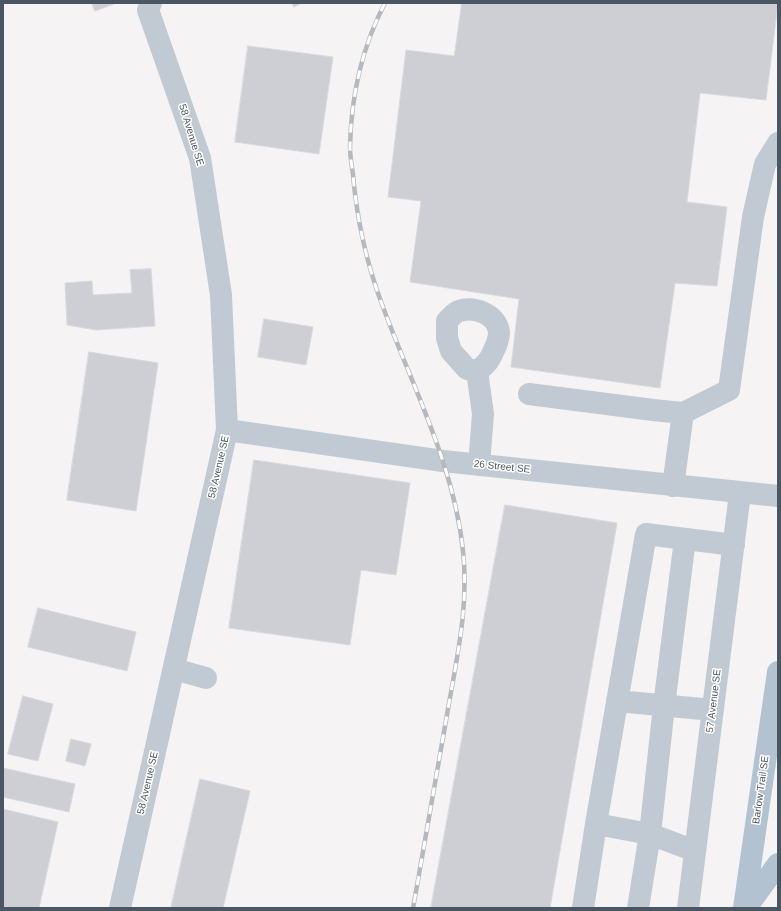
<!DOCTYPE html>
<html>
<head>
<meta charset="utf-8">
<style>
	body { margin:0 }
	#map { position:relative; width:781px; height:911px; overflow:hidden; background:#f5f3f3; font-family:Helvetica,sans-serif }
	canvas { display:block }
	.frame { position:absolute; inset:0; border:4px solid #4a5661; pointer-events:none }
</style>
</head>
<body>
<div id="map">
<canvas width="781" height="911"></canvas>
<div class="frame"></div>
</div>
<script>
const c = document.querySelector('canvas').getContext('2d');
c.lineJoin = 'round';
function fill(path, color) { c.fillStyle = color; c.fill(path, 'evenodd'); }
function trace(path, color, width, dash) { c.strokeStyle = color; c.lineWidth = width; c.lineCap = dash ? 'butt' : 'round'; c.setLineDash(dash || []); c.stroke(path); }
function write(font, color, halo, rows, align = 'center') {
  c.font = font + ' Helvetica,sans-serif'; c.lineWidth = 3; c.setLineDash([]); c.textBaseline = 'middle'; c.strokeStyle = halo; c.fillStyle = color; for (const [text, x, y, turn = 0] of rows) {
    c.save(); c.translate(x, y); c.rotate((+turn || 0) * Math.PI / 180); c.textAlign = isNaN(turn) ? turn : align; if (halo) c.strokeText(text, 0, 0); c.fillText(text, 0, 0); c.restore();
  }
}
const building = new Path2D(`
	M92 3H114V4L95 11Z
	M292 3H302L294 7Z
	M462 3H778L766 100 700 93 687 202 727 207 717 286 675 283 660 388 511 367 519 299 410 282 421 201 388 197 406 50 454 56Z
	M248 46 333 57 319 154 235 142Z
	M151 269 155 326 96 330 67 325 65 283 92 281 93 295 132 293 130 270Z
	M264 319 313 327 306 365 258 357Z
	M89 352 158 363 136 511 67 500Z
	M254 460 410 483 396 575 361 570 350 645 229 628Z
	M505 505 617 523 550 908H431Z
	M38 608 136 632 127 671 28 647Z
	M23 696 53 704 38 761 8 754Z
	M71 739 91 744 85 766 66 761Z
	M3 768 75 784 69 812 3 797Z
	M200 779 250 791 223 908H171Z
	M3 809 58 822 39 908H3Z`);
const minor = new Path2D(`
	M477 371C486 365 490 360 494 350 497 344 499 338 499 332 497 314 474 306 459 311 454 313 451 317 447 321V338L451 351 467 369 477 371 483 414 479 465
	M529 394 653 410 683 413 673 486
	M683 413 729 390 753 217 765 164 778 143
	M227 430 443 461 778 496
	M174 669 206 678
	M617 701 713 710
	M596 824 650 834 695 851
	M120 908 227 430 221 295 200 158 148 10 151 3
	M583 908 596 824 646 534 734 545
	M638 908 650 834 664 706 685 539
	M688 908 740 493`);
const major = new Path2D(`
	M744 908 778 672
	M746 908 778 864`);
const rail = new Path2D(`
	M385 3C362 47 351 97 350 147 350 157 352 166 353 175 357 221 367 265 383 307 413 388 454 465 463 551 469 605 457 657 448 709 436 776 425 842 413 908`);
const streetNames = [
	["58 Avenue SE",191,135,73],
	["58 Avenue SE",219,467,-77],
	["26 Street SE",502,467,6],
	["57 Avenue SE",714,701,-83],
	["58 Avenue SE",148,783,-77],
	["Barlow Trail SE",761,790,-82]
];
fill(building, '#cdcfd5');
trace(building, '#d7d9de', 1);
trace(minor, '#c1cad2', 22);
trace(major, '#b3c2d1', 22);
trace(rail, '#b5b8bd', 4.5);
trace(rail, '#fff', 3, [9]);
write('10px', '#4a5661', '#fff', streetNames);
</script>
</body>
</html>
